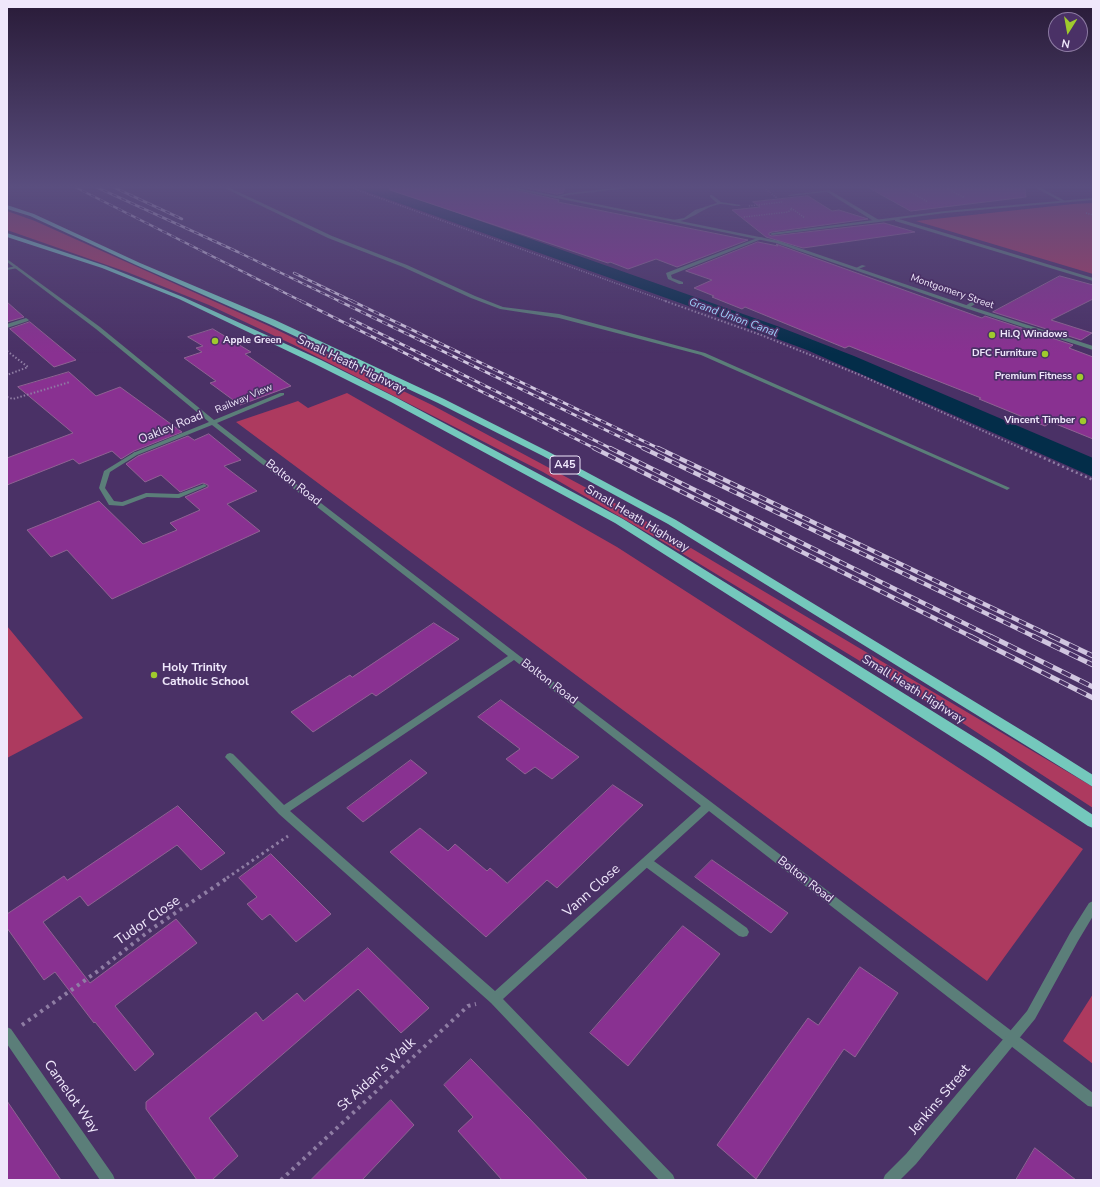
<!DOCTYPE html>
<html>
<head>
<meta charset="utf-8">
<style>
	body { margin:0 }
	#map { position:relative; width:1100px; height:1187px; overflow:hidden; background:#4a3166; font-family:"Nunito Sans",sans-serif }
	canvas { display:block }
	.frame { position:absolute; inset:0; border:8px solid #efe7fb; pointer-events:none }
	.north { position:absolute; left:1048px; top:12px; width:40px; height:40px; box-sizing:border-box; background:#4a3166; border:1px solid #8c7aa2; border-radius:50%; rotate:191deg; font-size:11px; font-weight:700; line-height:16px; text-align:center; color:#efe7fb }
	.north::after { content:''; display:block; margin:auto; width:14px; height:18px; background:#9fca2d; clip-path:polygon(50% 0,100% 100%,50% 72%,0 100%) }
</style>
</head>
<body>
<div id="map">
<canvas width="1100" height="1187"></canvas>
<div class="frame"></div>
<div class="north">N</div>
</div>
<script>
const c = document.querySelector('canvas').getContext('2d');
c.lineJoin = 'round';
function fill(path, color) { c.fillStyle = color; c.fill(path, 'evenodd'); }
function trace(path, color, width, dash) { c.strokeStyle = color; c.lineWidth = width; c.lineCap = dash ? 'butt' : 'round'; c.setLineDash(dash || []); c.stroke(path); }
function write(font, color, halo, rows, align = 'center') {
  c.font = font + ' "Nunito Sans",sans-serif'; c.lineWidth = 3.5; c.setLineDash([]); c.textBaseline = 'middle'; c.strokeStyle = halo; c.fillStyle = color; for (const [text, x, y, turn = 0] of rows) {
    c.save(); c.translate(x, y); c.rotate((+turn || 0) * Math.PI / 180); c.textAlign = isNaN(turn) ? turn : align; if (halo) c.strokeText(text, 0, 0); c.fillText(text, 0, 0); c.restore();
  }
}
const green = new Path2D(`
	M1093 203V274L916 221 1073 204Z
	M7 211 35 221 269 326 432 405 622 507 1093 787V808L964 724 665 543 543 472 294 345 209 305 127 272 7 230Z
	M347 393 617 547 847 695 1083 849 987 981 236 422 298 401 308 408Z
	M7 626 83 718 7 758Z
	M1093 994V1064L1063 1041Z`);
const water = new Path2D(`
	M351 186H381L777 326 854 356 1093 458V477L807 350 683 304Z`);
const building = new Path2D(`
	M390 186H497L559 200 558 202 748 240 677 267 656 259 628 269 610 262 608 263 390 190Z
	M517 186H566L563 193 557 194Z
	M866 186H1025L1026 197 911 211Z
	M808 196 832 211 839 210 868 219 772 232 769 233V235L772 236 884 223 915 232 803 248 766 237 732 210 760 207 753 202Z
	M758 242 778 246 776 244 982 318 985 316 1073 345 1069 348 1093 357V439L1051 422 1045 426 979 399 981 398 849 346 845 348 745 307 742 309 712 297 714 296 694 288 712 280 686 271Z
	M1060 276 1093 285V299L1051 320 1092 333 1081 340 993 312Z
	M7 302 24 317 7 322Z
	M30 322 76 360 54 367 10 329Z
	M213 329 251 352 245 354 291 386 240 405 210 383 216 381 184 358 202 352 196 348 203 346 188 337Z
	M69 372 96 396 120 387 182 432 134 451 121 459 112 451 79 464 73 459 7 485V458L73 433 18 387Z
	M209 434 241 460 224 466 257 491 227 504 260 531 112 599 67 550 51 557 27 530 99 501 143 544 177 530 170 523 200 510 185 497 208 487V485L203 483 180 492 161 475 145 482 126 464 138 456 188 436 194 440Z
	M434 623 459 639 376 696 372 693 313 732 291 712 350 675 352 677Z
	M501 700 562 745 579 757 552 779 535 767 525 774 506 759 520 749 478 717Z
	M411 760 427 773 363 822 347 808Z
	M613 785 643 805 557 888 547 880 486 937 390 852 420 828 448 851 455 844 487 871 490 868 507 883Z
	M178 806 225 853 201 870 177 845 88 906 80 896 43 922 90 983 176 919 197 943 115 1006 154 1054 135 1071 95 1022 94 1023 55 972 44 980 7 928V914L64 876 67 880Z
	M271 854 331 914 296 942 270 914 262 920 247 904 257 897 239 878Z
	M712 860 788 913 771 933 695 877Z
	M683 926 720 954 628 1066 590 1033Z
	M368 948 429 1008 401 1033 358 989 209 1118 238 1156 212 1180H197L146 1109V1102L256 1012 263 1021 297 993 304 1001Z
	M860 967 898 993 855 1057 844 1049 756 1179 717 1145 808 1018 818 1025Z
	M471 1059 527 1116 588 1180H502L458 1131 473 1117 444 1085Z
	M391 1100 414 1125 362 1180H311Z
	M7 1101 61 1180H7Z
	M1035 1148 1076 1180H1016Z`);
const pathFar4 = new Path2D(`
	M346 186 668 302
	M762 186 777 198
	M900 186 928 202
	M943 186 965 198
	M749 206 782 202
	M791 208 805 218
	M1086 213 1093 215
	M744 217 788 212 792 209`);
const pathFar3 = new Path2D(`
	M665 301 761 335 860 375 1023 449
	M7 351 28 367 7 375
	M7 397 13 399 70 382`);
const pathFar2 = new Path2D(`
	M1021 448 1093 480`);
const pathFar1 = new Path2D(`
	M227 878 288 836`);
const path = new Path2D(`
	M22 1025 98 971 153 928 229 877
	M281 1180 468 1006 476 1004`);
const service = new Path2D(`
	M220 186H226L332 236 407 265 475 296 503 307 559 314 705 353 1010 488 1007 490 1005 489 701 355 559 318 500 309 471 298 403 267 328 238Z
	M1032 186H1038L1065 201 1062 202Z
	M829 190 879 220V221L875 222 827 192 790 196 788 195Z
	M760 237 764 238 671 275 672 278 683 282V284H679L668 279 666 273Z
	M862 265 866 266 856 270 854 269Z
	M16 266 18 267V268L7 270V268Z
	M973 301 975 302V304L969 308H965V306Z
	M135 452 137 453V455L110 472 105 488 114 501 122 502 146 493 178 494 202 485 204 484 207 486 179 498 147 497 123 506 109 505 99 488 104 471Z
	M647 857 651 859 747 928 749 932 747 936 743 937 739 936 643 865 642 862 643 859Z`);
const minor = new Path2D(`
	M632 186H650L568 195 555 198 553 197 568 193Z
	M710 195H712L721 202 741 205 739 206C733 206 726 204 720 204 703 207 690 222 673 222V220L684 218 695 210 717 203 710 197Z
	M1093 198V200L945 213 899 219 1093 278V281L895 221V220L772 235 770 234 772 233 945 211Z
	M7 259 100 327 214 420 280 393H284V395L217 423 517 654 1093 1093V1107L1088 1106 709 811 503 999 673 1175 675 1180H659L491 1003 279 814 225 757 227 754 230 753 233 754 284 805 508 656 212 425 137 455H133V453L209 422 96 329 7 262ZM514 660 701 806 495 991 290 811Z
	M26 318 29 320 28 321 7 328V324Z
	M7 1027 11 1029 113 1175 115 1180H100L7 1044Z`);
const tertiary = new Path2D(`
	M498 186H508L779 241 969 306 1093 346V350L965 308 776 243Z
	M1093 901V916L1078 941 1035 1019 916 1164 900 1180H883L885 1175 906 1154 1027 1011 1070 933 1089 903Z`);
const trunk = new Path2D(`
	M7 205 34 214 140 263 275 320 444 399 549 452 676 520 1036 739 1093 775V787L668 524 543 456 438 403 269 324 136 265 30 216 7 209Z
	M7 233 106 266 183 297 321 360 397 398 623 519 995 750 1093 815V828L1088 826 985 758 615 523 391 402 315 364 179 299 102 268 7 237Z`);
const railFar3 = new Path2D(`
	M73 186 303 302
	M94 186 238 252 341 302
	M111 186 182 219
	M294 273 354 302`);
const railFar2 = new Path2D(`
	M301 301 596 449
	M339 301 645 449
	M352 301 660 449
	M351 319 612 449`);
const railFar1 = new Path2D(`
	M594 448 972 637
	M610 448 992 637
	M643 448 1035 637
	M658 448 1053 637`);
const rail = new Path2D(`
	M970 636 1093 698
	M990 636 1093 687
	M1033 636 1093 665
	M1051 636 1093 656`);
const markers = [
	[992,335,4,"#9fca2d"],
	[215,341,4,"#9fca2d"],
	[1045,354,4,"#9fca2d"],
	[1080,377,4,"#9fca2d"],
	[1083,421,4,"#9fca2d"],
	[154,675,4,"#9fca2d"]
];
const farStreetnames = [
	["Montgomery Street",952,292,19],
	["Railway View",244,399,-23]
];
const farPoinames = [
	["Hi.Q Windows",1000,335,"left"],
	["Apple Green",223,341,"left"],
	["DFC Furniture",1037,354],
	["Premium Fitness",1072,377],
	["Vincent Timber",1075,421]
];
const farWaternames = [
	["Grand Union Canal",733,318,20]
];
const shields = [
	[565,465,30]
];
const shieldNames = [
	["A45",565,465]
];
const streetNames = [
	["Small Heath Highway",351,365,26],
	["Oakley Road",171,428,-22],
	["Bolton Road",293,483,38],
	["Small Heath Highway",637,519,31],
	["Bolton Road",549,682,37],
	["Small Heath Highway",913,690,32],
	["Bolton Road",805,880,38]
];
const poiNames = [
	["Holy Trinity",162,668],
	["Catholic School",162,682]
];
const nearStreetnames = [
	["Vann Close",592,891,-42],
	["Tudor Close",148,921,-35],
	["St Aidan's Walk",377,1075,-43],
	["Camelot Way",71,1097,55],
	["Jenkins Street",940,1100,-50]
];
fill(green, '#ad3a5f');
fill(water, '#032d49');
fill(building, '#893191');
trace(building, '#8f6293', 1);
trace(pathFar4, '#8f7da4', 1.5, [1, 1.5]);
trace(pathFar3, '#8f7da4', 2, [1.5, 2]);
trace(pathFar2, '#8f7da4', 2.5, [2, 3]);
trace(pathFar1, '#8f7da4', 3, [2.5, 3.5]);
trace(path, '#8f7da4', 4, [3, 4.5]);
fill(service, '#5b7e79');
fill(minor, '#5b7e79');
fill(tertiary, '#5b7e79');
fill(trunk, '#74c8bc');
trace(railFar3, '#d0c5df', 2.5);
trace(railFar2, '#d0c5df', 3);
trace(railFar1, '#d0c5df', 4.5);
trace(rail, '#d0c5df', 5);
trace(railFar3, '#4a3166', 1.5, [5]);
trace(railFar2, '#4a3166', 2, [6]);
trace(railFar1, '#4a3166', 3, [8]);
trace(rail, '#4a3166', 3.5, [10]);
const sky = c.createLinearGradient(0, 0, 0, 353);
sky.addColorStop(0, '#291b38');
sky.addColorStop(0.53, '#5a4e7f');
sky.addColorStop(1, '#5a4e7f00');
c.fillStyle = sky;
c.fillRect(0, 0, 1100, 353);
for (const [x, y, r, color] of markers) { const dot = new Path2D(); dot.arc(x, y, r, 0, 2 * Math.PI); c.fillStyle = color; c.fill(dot); trace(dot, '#4a3166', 1.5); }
write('10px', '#efe7fb', '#4a3166', farStreetnames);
write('bold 10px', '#efe7fb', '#4a3166', farPoinames, 'right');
write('italic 11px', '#9fd2fc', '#4a3166', farWaternames);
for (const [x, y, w] of shields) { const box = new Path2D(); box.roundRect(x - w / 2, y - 9, w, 18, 3); c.fillStyle = '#4a3166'; c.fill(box); trace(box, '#efe7fb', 1); }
write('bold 11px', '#efe7fb', null, shieldNames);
write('12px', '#efe7fb', '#4a3166', streetNames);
write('bold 12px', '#efe7fb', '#4a3166', poiNames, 'left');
write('14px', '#efe7fb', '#4a3166', nearStreetnames);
</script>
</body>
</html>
